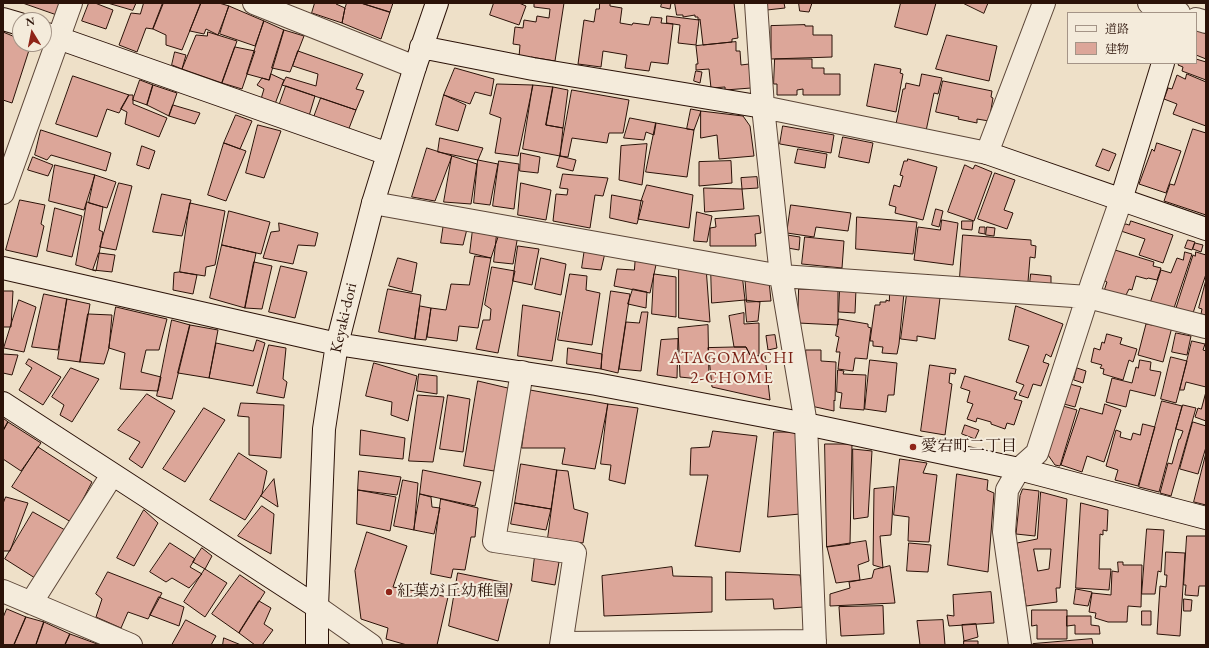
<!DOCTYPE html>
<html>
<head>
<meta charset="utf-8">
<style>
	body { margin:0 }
	#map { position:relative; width:1209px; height:648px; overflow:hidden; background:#eee0c8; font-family:"EB Garamond","Noto Serif JP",serif }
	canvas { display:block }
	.frame { position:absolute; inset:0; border:4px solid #2b1208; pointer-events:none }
	.legend { position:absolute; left:1067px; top:12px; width:130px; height:52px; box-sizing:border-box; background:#f4ebdb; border:1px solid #a49487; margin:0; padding:5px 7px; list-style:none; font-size:12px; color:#2b1208 }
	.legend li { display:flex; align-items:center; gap:8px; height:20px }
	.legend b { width:20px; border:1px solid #a49487 }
	.north { position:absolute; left:12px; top:12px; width:40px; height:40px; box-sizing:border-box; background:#f4ebdb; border:1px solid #a49487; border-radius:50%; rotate:350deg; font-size:11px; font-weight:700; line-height:16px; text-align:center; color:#2b1208 }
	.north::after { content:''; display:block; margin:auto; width:14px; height:18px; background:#8f2418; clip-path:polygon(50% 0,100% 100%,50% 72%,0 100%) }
</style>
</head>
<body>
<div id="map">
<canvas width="1209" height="648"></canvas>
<div class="frame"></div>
<ul class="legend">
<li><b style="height:5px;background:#f4ebdb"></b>道路</li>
<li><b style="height:11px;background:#dca699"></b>建物</li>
</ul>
<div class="north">N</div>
</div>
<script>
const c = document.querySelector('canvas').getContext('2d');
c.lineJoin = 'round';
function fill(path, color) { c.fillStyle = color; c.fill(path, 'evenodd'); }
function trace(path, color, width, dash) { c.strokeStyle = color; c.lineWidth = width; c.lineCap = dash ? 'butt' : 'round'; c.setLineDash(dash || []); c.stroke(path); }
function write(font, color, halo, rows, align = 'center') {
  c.font = font + ' "EB Garamond","Noto Serif JP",serif'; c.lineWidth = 4; c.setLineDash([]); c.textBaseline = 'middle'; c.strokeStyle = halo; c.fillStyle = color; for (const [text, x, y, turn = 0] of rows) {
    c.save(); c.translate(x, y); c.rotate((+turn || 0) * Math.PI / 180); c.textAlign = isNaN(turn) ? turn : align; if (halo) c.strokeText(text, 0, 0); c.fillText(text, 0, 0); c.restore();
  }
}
const building = new Path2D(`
	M23 3H62L58 15Z
	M89 3H95L113 10 106 29 82 21Z
	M108 3H136L133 10Z
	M144 3H161L163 4 153 29 146 28 137 52 119 45 131 13 140 14Z
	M163 3H201L182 50 166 45V35L153 29Z
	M201 3H219L229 6 218 35 206 29 204 34 190 31Z
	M315 3H336V4L345 8 342 23 312 13Z
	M347 3H361L390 12 381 39 342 23 345 8Z
	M361 3H393L390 12Z
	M494 3H519L526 6 519 25 490 15Z
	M529 3H564L555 61 531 57 532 59 519 57 520 45 513 44 515 27 523 28 524 20 536 22 537 16 549 18 550 9 534 7V4Z
	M600 3H610V6L622 8 620 23 632 25 633 23 649 25 651 17 662 18 661 23 673 24 668 64 651 62 649 71 625 68 627 55 603 51 601 67 578 64 584 20 594 22 596 9H599Z
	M662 3H671L670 9 661 7Z
	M675 3H734L738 38 732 39V42L703 45 700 19 698 20V17H695V15L683 17V15H677Z
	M766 3H784L785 8 767 10Z
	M799 3H812L809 12 800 11Z
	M901 3H936L927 35 895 27Z
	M963 3H988L984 13Z
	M229 6 264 21 255 46 220 34Z
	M667 16 699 20 696 45 678 43 680 25 667 23Z
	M264 21 284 30 269 80 247 74Z
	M805 25V26H813V35H832V57L771 59V26Z
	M1196 29 1206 33V59L1196 55Z
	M284 30 304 36 290 72 272 68Z
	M3 32 20 39V44H31L12 103 3 100Z
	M208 32 237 41 222 83 182 69 196 35 207 36Z
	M947 35 997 46 989 81 936 69Z
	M736 42V51H740L741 65 749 64 751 88 725 90V87L711 88 709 69 696 70V64H698L696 46Z
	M235 47 255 51 242 89 222 83Z
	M298 51 363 74 356 89 364 91 356 110 282 85 286 77 316 86 318 74 293 66Z
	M175 52 186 55 182 69 172 65Z
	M775 59H812V68H824V74H840V95H803V89L797 90V95H777V84H774Z
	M1196 59 1206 62V80L1182 71 1183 67 1178 65 1179 63H1196Z
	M875 64 901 69 900 73 903 74 896 112 867 106Z
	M455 68 494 79 491 96 475 92 470 104 444 95Z
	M696 71 702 72 700 83 694 81Z
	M271 74 284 80 275 104 261 99 264 89 257 85 262 78 269 80Z
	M922 74 942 78 938 94 934 93 926 131 896 124 903 89H905L906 83 919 86Z
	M1187 74 1206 82V126L1173 114 1177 104 1164 99 1168 88 1172 89 1177 75 1185 79Z
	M73 76 129 95 119 113 107 109 97 137 56 124Z
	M140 80 153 85 147 105 133 100Z
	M943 81 992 91 991 97 993 98 989 121 977 119V123L958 119 959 117 936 112Z
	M497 84 533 85 518 156 495 153 501 118 490 114Z
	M153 85 177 93 169 116 147 105Z
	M533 85 553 87 546 125 563 128 560 156 523 149Z
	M286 86 315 96 309 116 279 106Z
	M553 87 568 90 563 128 546 125Z
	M572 90 629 100 623 133H609L607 143 572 138 568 157 560 156Z
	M129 95H133V104L167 118 159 137 125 124 127 112 121 109Z
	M444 95 466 105 458 131 436 125Z
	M321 98 356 110 348 131 314 117Z
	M173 105 200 113 195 124 169 116Z
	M691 109 701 111 694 130 687 129Z
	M701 111 743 116 750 126 754 156 719 159 717 135 701 138Z
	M236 115 252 121 240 149 224 143Z
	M630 118 656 123 654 135 646 132 644 140 624 138Z
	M656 123 694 130 687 177 646 172Z
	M258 125 281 131 264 178 246 173Z
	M783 126 834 135 831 153 780 144Z
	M1193 129 1206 133V215L1164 201 1170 184 1174 185Z
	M41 130 111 153 106 171 51 155 47 160 35 155Z
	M843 137 873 143 869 163 839 157Z
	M440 138 483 148 478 160 438 152Z
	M224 143 246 151 226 201 208 195Z
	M1157 143 1181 151 1166 193 1139 184 1152 149 1154 151Z
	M647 144 642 185 619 180 621 146Z
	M142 146 155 151 149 169 137 165Z
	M427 148 452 156 435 201 412 197Z
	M798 149 827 154 825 168 795 163Z
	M1103 149 1116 154 1109 171 1096 166Z
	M521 153 540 157 538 173 520 171Z
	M452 156 477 164 471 204 444 202Z
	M560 156 576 160 573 171 557 167Z
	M33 157 53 165 48 176 28 170Z
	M908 159 937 167 923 220 895 213 896 207 889 205 894 185 900 187 903 176 900 175 904 161H907Z
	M478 160 498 164 490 205 474 203Z
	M499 161 519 164 514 209 493 206Z
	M731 161 732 183 699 186V162Z
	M55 165 95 175 84 210 49 201Z
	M965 165 973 169 975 165 992 172 974 221 948 212Z
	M995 173 1015 180 1004 210 1013 213 1007 229 978 219Z
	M563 174 608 178 603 196 595 195 590 228 553 221 556 194 567 195 568 189 560 188Z
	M95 175 116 182 107 208 89 203Z
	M757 177 758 188 742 189 741 178Z
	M119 183 132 186 116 250 100 247Z
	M521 183 551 190 546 220 518 215Z
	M647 185 693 195 689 228 638 219 641 201Z
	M704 188 742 189 744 209 705 212Z
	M162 194 191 200 182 236 153 232Z
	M612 195 643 201 637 224 610 218Z
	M20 200 45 205 41 224 44 226 37 257 6 250Z
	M87 202 103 207 99 230 103 232 96 271 76 265Z
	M190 203 225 211 215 265 206 267 205 276 180 272Z
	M791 205 851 213 848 231 816 227 814 237 787 233Z
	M55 208 82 216 72 257 47 251Z
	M936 209 943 211 939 227 932 225Z
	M229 211 270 222 261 254 222 245Z
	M697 212 712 216 707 242 694 241Z
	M759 216 761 233 755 234 756 246H710V228L716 227 715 219Z
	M857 217 917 222 913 254 856 249Z
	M942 220 958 223 953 265 914 260 918 227 940 230Z
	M962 221H973L972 230 962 229Z
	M1131 221 1173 235 1163 263 1139 255 1145 239 1121 231 1123 225 1126 224 1129 225Z
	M279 223 318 233 315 246 298 245 293 264 263 258 271 232 279 231Z
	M444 223 467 229 463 245 441 243Z
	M980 227H985V234L979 233Z
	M987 227 995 228 994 236 986 235Z
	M473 229 499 234 491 258 470 253Z
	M497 234 518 235 513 264 494 262Z
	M787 235 800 237 799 250 788 248Z
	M963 235 1031 240V245L1036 246 1035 258 1030 257 1028 282 960 277Z
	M805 237 844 241 842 268 802 264Z
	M1188 240 1195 242 1192 250 1185 248Z
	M1195 243 1203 245 1201 252 1193 249Z
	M222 245 256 253 245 308 210 298Z
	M518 246 539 249 532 285 513 281Z
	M585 248 605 253 601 270 582 268Z
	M1115 250 1154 262 1153 266 1161 268 1157 280 1148 278 1147 279 1136 276 1132 290 1129 289 1125 297 1104 291 1107 282 1105 281Z
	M1185 252 1192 254 1173 311 1150 303 1161 270 1171 273 1177 258 1183 260Z
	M1196 252 1206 255V274L1193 313 1176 308 1193 255 1195 256Z
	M99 253 115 255 112 272 93 270Z
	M636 254 657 260 650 293 614 286 617 269 634 270Z
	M475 256 491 258 478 328 459 326 457 341 427 337 431 308 446 310 451 284 469 285Z
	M398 258 417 263 412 292 389 286Z
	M541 258 566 264 561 295 535 289Z
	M254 262 272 266 262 309 245 308Z
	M679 263 706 267 710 322 679 318Z
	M281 266 307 272 295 318 269 312Z
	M492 267 515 271 498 353 476 349 483 320H490L491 309 485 305Z
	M711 268 742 274 745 300 712 303Z
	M180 272 197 275 193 294 173 290 174 273Z
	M570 274 587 276 586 290 600 293 592 345 558 340Z
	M654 274 676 277V317L652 314Z
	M745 274 769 281 771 301 747 302Z
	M1031 274 1051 276V285L1030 284Z
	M1206 280V315L1201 314 1202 309 1199 308Z
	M388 289 421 295 415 339 379 332Z
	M633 289 647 292 646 308 628 304Z
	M799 289 838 290V325L798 323Z
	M840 289H856L855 313 839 312Z
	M3 291H13L11 327H3Z
	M611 291 630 294 618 373 601 369 602 354Z
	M890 292 904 293 899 344 897 354 882 353 883 347 873 346V341H870L875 305H880V302H886V300L889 301Z
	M44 294 67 299 58 350 32 347Z
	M907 294 940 298 935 339 917 336V341L901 339Z
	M67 299 90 304 80 362 58 359Z
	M19 300 36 307 24 352 4 348Z
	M745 300 760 302 758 321 747 322Z
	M523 305 560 312 552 361 518 356Z
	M420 306 431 308 426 340 415 339Z
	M1016 306 1063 324 1051 357 1046 354 1043 362 1049 364 1041 386 1033 384 1028 398 1019 395 1024 385 1016 382 1029 346 1009 340Z
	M116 307 167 319 159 350H146L141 372 161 377 158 391 120 389 125 353 109 348Z
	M642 312H648L641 371 619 369 626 322 639 323Z
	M744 313V324L759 323V356L750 355 746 347H734L729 316Z
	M88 314 112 315 109 348 104 364 80 362Z
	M839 319 868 324V327L871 328 867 359 855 358 853 371 838 369 840 352H836L839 337 836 336Z
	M172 320 190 325 172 399 157 396Z
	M1153 322 1172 327 1163 362 1138 355 1146 324 1152 325Z
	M190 325 218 330 209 378 178 373Z
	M708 325 709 380 680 377 678 328Z
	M1176 333 1191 336 1187 355 1172 352Z
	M1107 334 1122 338 1120 344 1137 349 1133 362 1129 360 1123 380 1103 374 1104 369 1100 368 1102 365 1091 362 1094 348 1100 350 1102 342 1104 343Z
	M775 335 777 348 768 350 766 336Z
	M678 339 677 378 657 375 661 340Z
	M257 340 265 343 253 386 209 378 216 343 253 351Z
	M1192 341 1205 344 1203 350 1206 351V387L1186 382 1184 390H1180Z
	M269 345 286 348 283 379 287 382 284 398 257 393Z
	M734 347H746L750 355 765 356 770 400 712 387 708 348Z
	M568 348 602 354 601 369 567 364Z
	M806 350H821V361L836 362 835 401 834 400V411L811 406 806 357Z
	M3 354 18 355 12 375 3 373Z
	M1171 357 1187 361 1176 403 1161 399Z
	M29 359 61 377 43 405 19 390 32 368 26 364Z
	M870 360 897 363 894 395H888L886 412 865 409Z
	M1140 360 1151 362 1150 370 1161 372 1155 396 1130 390 1126 407 1106 402 1112 378 1132 383 1136 367 1138 368Z
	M374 363 417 376 408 421 391 415 392 402 366 396Z
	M930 365 956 369 955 374 950 373 949 383 952 384 945 435 921 431Z
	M71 368 99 379 72 422 60 415 64 405 52 397Z
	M1077 368 1086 371 1083 383 1074 380Z
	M838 370 844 371 843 374 866 375 864 410 840 408 842 393 837 392Z
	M419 374 437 376V394L417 391Z
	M965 376 1017 392 1014 399 1022 401 1014 425 1007 423 1005 429 991 424V422L977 418 976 422 967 419 973 404 967 402 970 391 961 388Z
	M478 381 512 389 494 471 464 466Z
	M1070 384 1081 387 1075 407 1064 404Z
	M530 390 608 404 595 469 562 464 565 448H522Z
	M1206 392V421L1195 417 1198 408 1201 409Z
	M147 394 175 411 142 468 129 459 140 442 118 430Z
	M418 395 444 397 433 462 409 461Z
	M448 395 470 399 463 452 440 449Z
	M1162 401 1182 406 1159 492 1139 487Z
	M241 403 284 405 281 458 249 455V417L238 416Z
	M608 404 638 408 625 484 609 480 611 465 601 464Z
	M1105 404 1121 410 1104 462 1087 456 1082 472 1061 465 1080 408 1102 414Z
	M1183 405 1196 408 1171 496 1160 493 1168 463 1172 464 1179 439H1180L1183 431 1176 429Z
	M1063 406 1077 410 1060 466 1055 465 1048 455Z
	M204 408 225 420 185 482 163 469Z
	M3 418 8 422 3 431Z
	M8 422 41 443 21 471 3 459V431Z
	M1193 422 1206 426V447L1198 474 1180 469Z
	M1143 424 1155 427 1138 486 1115 480 1118 470 1106 466 1116 430 1121 432 1120 437 1131 440 1133 433 1140 435Z
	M965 425 979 430 975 439 962 434Z
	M361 430 405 438 403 459 360 455Z
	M713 431 757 436 740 552 695 546 708 475H690L691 448 709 447Z
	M774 432H798L800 514 768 517Z
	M825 444H852L850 544 827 547Z
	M38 447 92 482 71 522 12 487Z
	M853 449 872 451 868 517 854 519Z
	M239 453 267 471 262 494 245 520 210 500Z
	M1206 453V505L1194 502Z
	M900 459 927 463 923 473 937 475 929 542 908 541 909 517 894 515Z
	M521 464 557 470 551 509 515 503Z
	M423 470 481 482 475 506 420 494Z
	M557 470 568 471 574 509 588 513 583 543 548 538Z
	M359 471 401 477 397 495 358 490Z
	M957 474 988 480 987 490 994 493 988 572 948 565Z
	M274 479 278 507 261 496Z
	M403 480 418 483 414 530 394 526Z
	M894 487 891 535 880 536 883 568 873 565 874 489Z
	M1023 489 1039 491 1035 536 1016 534 1020 496Z
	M358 490 396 497 390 531 357 524Z
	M1041 492 1067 499 1060 588H1056L1057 602 1026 606 1017 543 1037 539ZM1034 549H1051L1049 569 1038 571Z
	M420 494 431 497 432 507 440 508 434 534 414 530Z
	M6 497 28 503 10 551H3V504Z
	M441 499 478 508 475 537H471L465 570 453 569 451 578 431 574Z
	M515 503 551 509 546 530 511 524Z
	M1081 503 1108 510 1107 531 1103 530V535L1100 534 1099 569H1111L1109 590 1076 588Z
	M262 506 274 514 271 554 238 536Z
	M144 510 158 523 134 566 117 558Z
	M33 512 65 530 35 578 5 559Z
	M1147 529 1164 530 1161 572 1158 571 1155 594H1142Z
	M367 532 407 546 393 587 448 597 437 645H407L386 639 388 628 361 619 355 571Z
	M1187 536H1206V586H1199L1198 596 1185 595 1186 585H1184Z
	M866 541 869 561 858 565 860 580 836 583 827 547Z
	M170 543 195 559 190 567 202 574 189 588 172 578 166 582 150 572Z
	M909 543 931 545 928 572 907 571Z
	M202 548 212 556 205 569 193 562Z
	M1166 552 1185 553 1180 636 1157 634 1160 586 1166 587 1167 575H1165Z
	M535 556 559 562 555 585 532 581Z
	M1118 562H1123V565H1142L1141 607 1128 606 1127 622H1108L1095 618 1096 613 1089 612 1092 593 1111 595 1112 571 1118 572Z
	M890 566 895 603 830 606V594L850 588 849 582 872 578 874 570Z
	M672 567 673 576 712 577V612L604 616 602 576Z
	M205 569 227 583 205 617 184 602Z
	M108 572 162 593 148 619 128 612 121 628 96 617 102 599 96 594Z
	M726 572 800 575 804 607 774 609 773 599 726 600Z
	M458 573 512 584 498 641 449 626Z
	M240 575 265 592 239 633 212 614Z
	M1076 589 1092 592 1088 606 1074 604Z
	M991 592 994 623 949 626 947 615 954 616 953 595Z
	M159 597 184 607 179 626 150 615Z
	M1184 599 1192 600 1191 611H1184Z
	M259 601 271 608 264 624 273 630 262 645H255L239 633Z
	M883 606 884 634 841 636 839 607Z
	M7 609 26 617 14 645H3V618Z
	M1032 610H1067V639H1037V625L1032 626Z
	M1142 611H1151V625H1142Z
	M1067 616H1091V625L1099 626 1100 634H1075V625L1067 626Z
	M26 617 44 622 36 645H14Z
	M186 620 216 636 211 645H172Z
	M943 620 945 645H920L917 621Z
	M44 622 70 634 65 645H36Z
	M976 624 978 637 964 641 962 625Z
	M70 634 100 645H65Z
	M224 638 241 645H223Z
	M1092 639 1093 645H1033V644Z
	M964 641H978V645H964Z`);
const street = new Path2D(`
	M254 3 415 67
	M756 3 763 107 781 276 806 424 815 645
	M1149 3 1179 13
	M1196 19 1206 22
	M763 107 987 153 1044 3
	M3 193 71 3
	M373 203 781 276 1088 297 1206 327
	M522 372 494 541 575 553 561 645
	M3 591 131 645
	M31 603 112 475
	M317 607 371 645
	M562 643 815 641
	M1020 645 1004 532 1007 490 1019 469 1037 453 1092 283 1121 200`);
const secondary = new Path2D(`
	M3 19 20 24
	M44 33 388 154
	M421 47 533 69 763 107
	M987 153 1206 229
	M1121 200 1163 63
	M3 268 337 344 596 384 806 424 1019 469 1206 518
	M3 403 317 607
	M317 645V607L324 429 337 344 373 203 415 67 437 3`);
const markers = [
	[913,447,4,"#8f2418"],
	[389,592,4,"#8f2418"]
];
const streetNames = [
	["Keyaki-dori",344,318,-77]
];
const poiNames = [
	["愛宕町二丁目",921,447],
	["紅葉が丘幼稚園",397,592]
];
const neighbourhoodNames = [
	["ATAGOMACHI",732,358],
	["2-CHOME",732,378]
];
fill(building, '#dca699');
trace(building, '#2b1208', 1);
trace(street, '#5c4638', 24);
trace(secondary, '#2b1208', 24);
trace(street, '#f4ebdb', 22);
trace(secondary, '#f4ebdb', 22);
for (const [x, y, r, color] of markers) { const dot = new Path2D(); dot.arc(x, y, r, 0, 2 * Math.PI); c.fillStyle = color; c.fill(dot); trace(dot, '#f4ebdb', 1.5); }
write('16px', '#2b1208', '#f4ebdb', streetNames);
write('16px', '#2b1208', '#f4ebdb', poiNames, 'left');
c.letterSpacing = '1px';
write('17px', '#7a1f14', '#f4ebdb', neighbourhoodNames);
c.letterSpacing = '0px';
</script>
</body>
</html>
